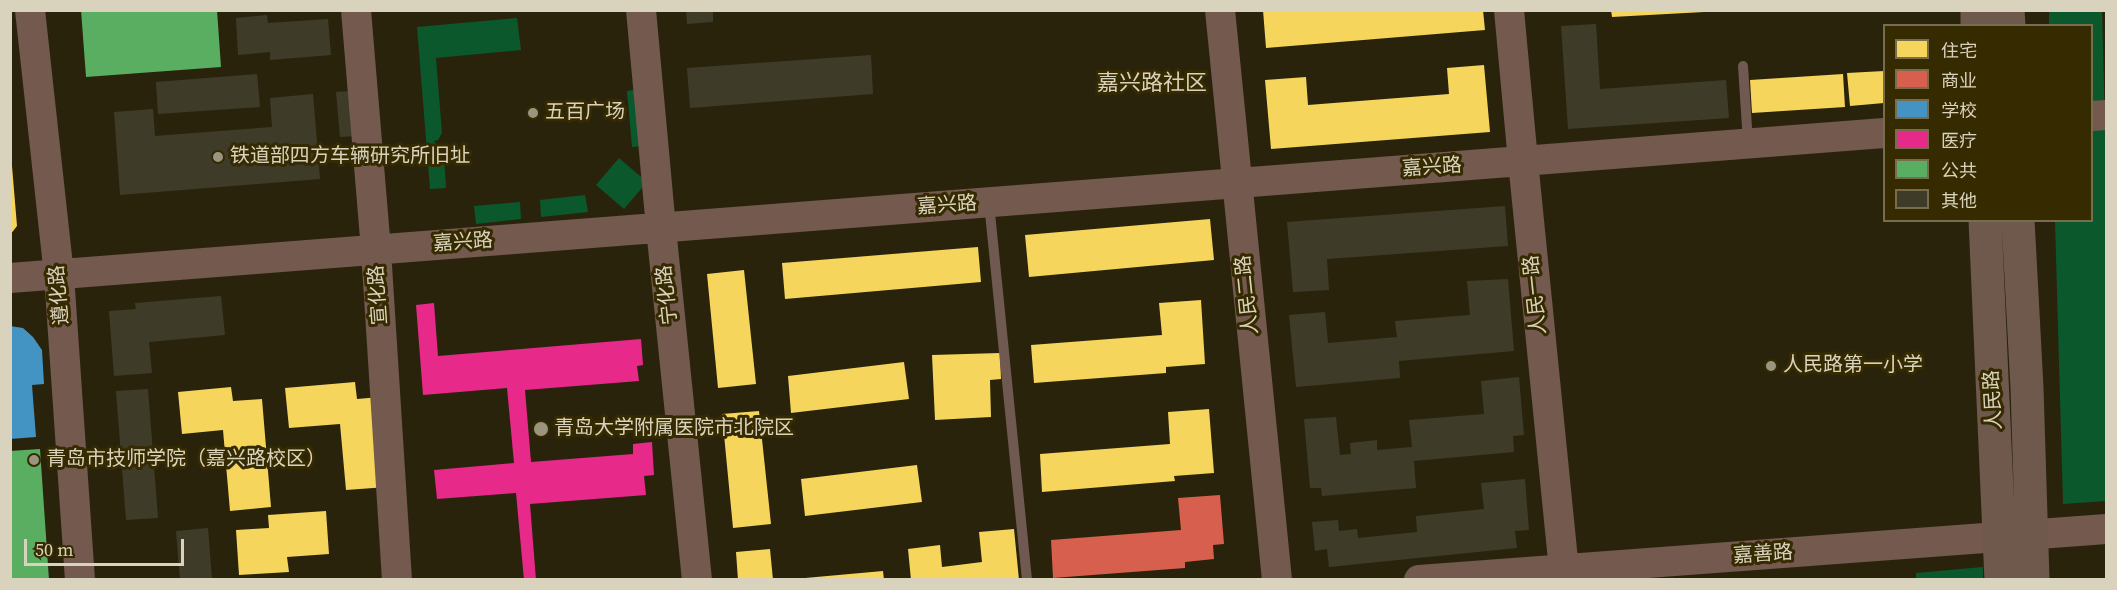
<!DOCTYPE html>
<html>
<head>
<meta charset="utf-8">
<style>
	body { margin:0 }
	#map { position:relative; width:2117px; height:590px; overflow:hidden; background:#29230c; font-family:"Source Serif 4","Noto Sans SC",serif }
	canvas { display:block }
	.frame { position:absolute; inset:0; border:12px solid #d9d2bd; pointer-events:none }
	.legend { position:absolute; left:1883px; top:24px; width:210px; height:198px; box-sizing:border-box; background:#352a00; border:2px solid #776d4c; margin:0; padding:8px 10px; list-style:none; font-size:18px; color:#d9d2bd }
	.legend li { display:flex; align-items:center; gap:12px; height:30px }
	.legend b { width:30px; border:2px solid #776d4c }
	.scale { position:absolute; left:24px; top:539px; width:160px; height:27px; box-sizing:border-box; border:3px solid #d9d2bd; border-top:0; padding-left:8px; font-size:18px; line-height:21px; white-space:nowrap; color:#d9d2bd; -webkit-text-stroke:4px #352a00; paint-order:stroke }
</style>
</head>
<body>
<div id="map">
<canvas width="2117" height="590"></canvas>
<div class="frame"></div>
<ul class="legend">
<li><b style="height:16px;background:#f6d55c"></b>住宅</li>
<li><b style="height:16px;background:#d6604d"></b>商业</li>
<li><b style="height:16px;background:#4393c3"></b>学校</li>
<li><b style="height:16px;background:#e7298a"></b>医疗</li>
<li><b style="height:16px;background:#5aae61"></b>公共</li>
<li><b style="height:16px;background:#3e3c29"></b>其他</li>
</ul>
<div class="scale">50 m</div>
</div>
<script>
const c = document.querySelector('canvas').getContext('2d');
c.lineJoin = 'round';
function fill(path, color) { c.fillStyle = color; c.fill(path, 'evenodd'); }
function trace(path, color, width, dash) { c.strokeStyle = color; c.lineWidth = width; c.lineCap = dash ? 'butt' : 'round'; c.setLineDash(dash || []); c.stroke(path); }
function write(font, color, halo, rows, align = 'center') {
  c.font = font + ' "Source Serif 4","Noto Sans SC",serif'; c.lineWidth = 6; c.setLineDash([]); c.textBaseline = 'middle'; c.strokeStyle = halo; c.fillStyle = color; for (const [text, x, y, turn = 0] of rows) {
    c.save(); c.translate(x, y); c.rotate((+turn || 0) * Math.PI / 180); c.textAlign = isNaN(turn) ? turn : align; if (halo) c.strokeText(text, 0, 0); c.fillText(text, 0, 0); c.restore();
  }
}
const green = new Path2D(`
	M2049 11H2102L2106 164V501L2063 504 2055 221 2092 220V26L2049 25Z
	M517 18 521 50 436 58 442 133 438 140 434 141 444 156 446 188 430 189 417 27Z
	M639 89 644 146 632 147 627 91Z
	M619 158 647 182 624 209 596 185Z
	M585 195 588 212 541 217 540 200Z
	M520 202 521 219 476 224 474 206Z
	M1983 567V579H1916V573Z`);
const homes = new Path2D(`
	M1263 10H1483L1485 30 1266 48Z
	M1611 10H1704V12L1612 17Z
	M1484 65 1490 132 1271 149 1265 80 1306 77 1308 105 1449 94 1447 68Z
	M1884 71V103L1850 106 1847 73Z
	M1843 74 1845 107 1752 113 1750 80Z
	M10 166H12L17 226 10 235Z
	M1210 219 1214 260 1029 277 1025 235Z
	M978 247 981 282 785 299 782 263Z
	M744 270 756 384 718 388 707 274Z
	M1201 300 1205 364 1166 367V373L1034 383 1031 345 1162 335 1159 303Z
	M1000 353 1001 379 990 380 991 417 935 420 932 355Z
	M904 362 909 399 791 413 788 376Z
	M355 382 357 399 380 397 387 487 346 490 340 424 289 428 285 388Z
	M231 387 233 401 262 399 271 507 230 511 223 430 182 434 178 392Z
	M1209 409 1214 473 1174 476 1175 481 1042 492 1040 454 1170 444 1168 412Z
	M759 411 771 524 733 528 722 414Z
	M917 465 922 502 805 516 801 479Z
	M326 511 329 554 287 557 289 572 239 575 236 530 269 528 268 515Z
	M1014 529 1019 580H911L908 549 940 545 942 567 982 562 979 532Z
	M770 549 773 580H738L736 552Z
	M883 571 884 580H805V578Z`);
const shops = new Path2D(`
	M1220 495 1224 544 1213 545 1214 559 1185 562V568L1053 578 1051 540 1181 530 1178 498Z`);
const schools = new Path2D(`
	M10 326 23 328 33 337 42 350 44 384 32 385 36 437 10 439Z`);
const health = new Path2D(`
	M434 303 438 356 641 339 643 365 637 366 639 381 525 390 531 462 633 454V444L652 442 654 475 644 476 646 495 530 504 536 580H524L516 493 437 499 434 470 514 463 507 388 423 395 416 305Z`);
const public = new Path2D(`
	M81 10H217L221 67 86 77Z
	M40 449 49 580H10V451Z`);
const building = new Path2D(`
	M686 10H713V22L687 24Z
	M267 15 268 23 328 19 331 55 270 60V52L238 55 236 18Z
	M1596 24 1600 89 1726 80 1729 118 1568 129 1561 26Z
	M871 55 873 94 690 108 687 68Z
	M257 74 260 107 158 114 156 82Z
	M351 91 355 136 340 137 336 92Z
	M313 94 320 179 120 195 114 112 153 109 155 136 272 127 270 98Z
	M1505 206 1508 246 1327 259 1329 290 1293 292 1287 222Z
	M1508 279 1514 351 1399 361 1400 378 1296 387 1289 315 1325 312 1328 343 1397 337 1395 321 1470 315 1467 281Z
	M221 296 225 335 149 342 152 373 114 376 109 311 136 309 135 303Z
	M1519 377 1524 435 1513 436 1514 452 1414 461 1416 488 1322 496 1321 488H1310L1304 419 1336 417 1340 455 1351 454 1350 443 1377 440V450L1412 447 1409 420 1484 414 1481 381Z
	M148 389 158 518 126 520 116 391Z
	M1525 479 1529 530 1515 531 1517 548 1329 567 1327 549 1315 551 1312 522 1338 520 1339 531 1357 529 1358 538 1417 532 1416 516 1484 509 1481 483Z
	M208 528 212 580H180L176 531Z`);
const lane = new Path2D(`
	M1743 66 1748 143
	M989 203 1027 580`);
const secondary = new Path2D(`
	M30 10 59 275 80 580
	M356 10 376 250 397 580
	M641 10 661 228 697 580
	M1220 10 1277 580
	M1509 10 1523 161 1565 580
	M2092 116 2106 115
	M10 278 1884 133
	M1419 580 2106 529`);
const primary = new Path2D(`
	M1977 10V26
	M2008 10 2009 26
	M1985 220 2001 580
	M2018 220 2027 388 2033 580`);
const markers = [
	[533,113,6,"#9b957f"],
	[218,157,6,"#9b957f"],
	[1771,366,6,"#9b957f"],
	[541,429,8,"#9b957f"],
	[34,460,6,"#9b957f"]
];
const poiNames = [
	["五百广场",545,113],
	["铁道部四方车辆研究所旧址",230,157],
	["人民路第一小学",1783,366],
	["青岛大学附属医院市北院区",554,429],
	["青岛市技师学院（嘉兴路校区）",46,460]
];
const streetNames = [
	["嘉兴路",1432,168,-4],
	["嘉兴路",947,206,-4],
	["嘉兴路",463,243,-4],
	["遵化路",60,295,-95],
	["宣化路",379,295,-94],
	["宁化路",668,295,-96],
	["人民二路",1248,295,-96],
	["人民一路",1536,295,-96],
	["人民路",1994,400,-93],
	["嘉善路",1763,555,-4]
];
const quarterNames = [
	["嘉兴路社区",1152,84]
];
fill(green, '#0c582d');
fill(homes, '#f6d55c');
fill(shops, '#d6604d');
fill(schools, '#4393c3');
fill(health, '#e7298a');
fill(public, '#5aae61');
fill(building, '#3e3c29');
trace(lane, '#705951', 10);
trace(secondary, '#73594e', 30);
trace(primary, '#6f594c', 33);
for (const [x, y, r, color] of markers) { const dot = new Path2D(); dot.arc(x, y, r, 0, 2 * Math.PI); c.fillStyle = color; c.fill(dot); trace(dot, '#352a00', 2); }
write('20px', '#d9d2bd', '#352a00', poiNames, 'left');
write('20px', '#d9d2bd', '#352a00', streetNames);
write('22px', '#d9d2bd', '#352a00', quarterNames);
</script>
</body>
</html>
